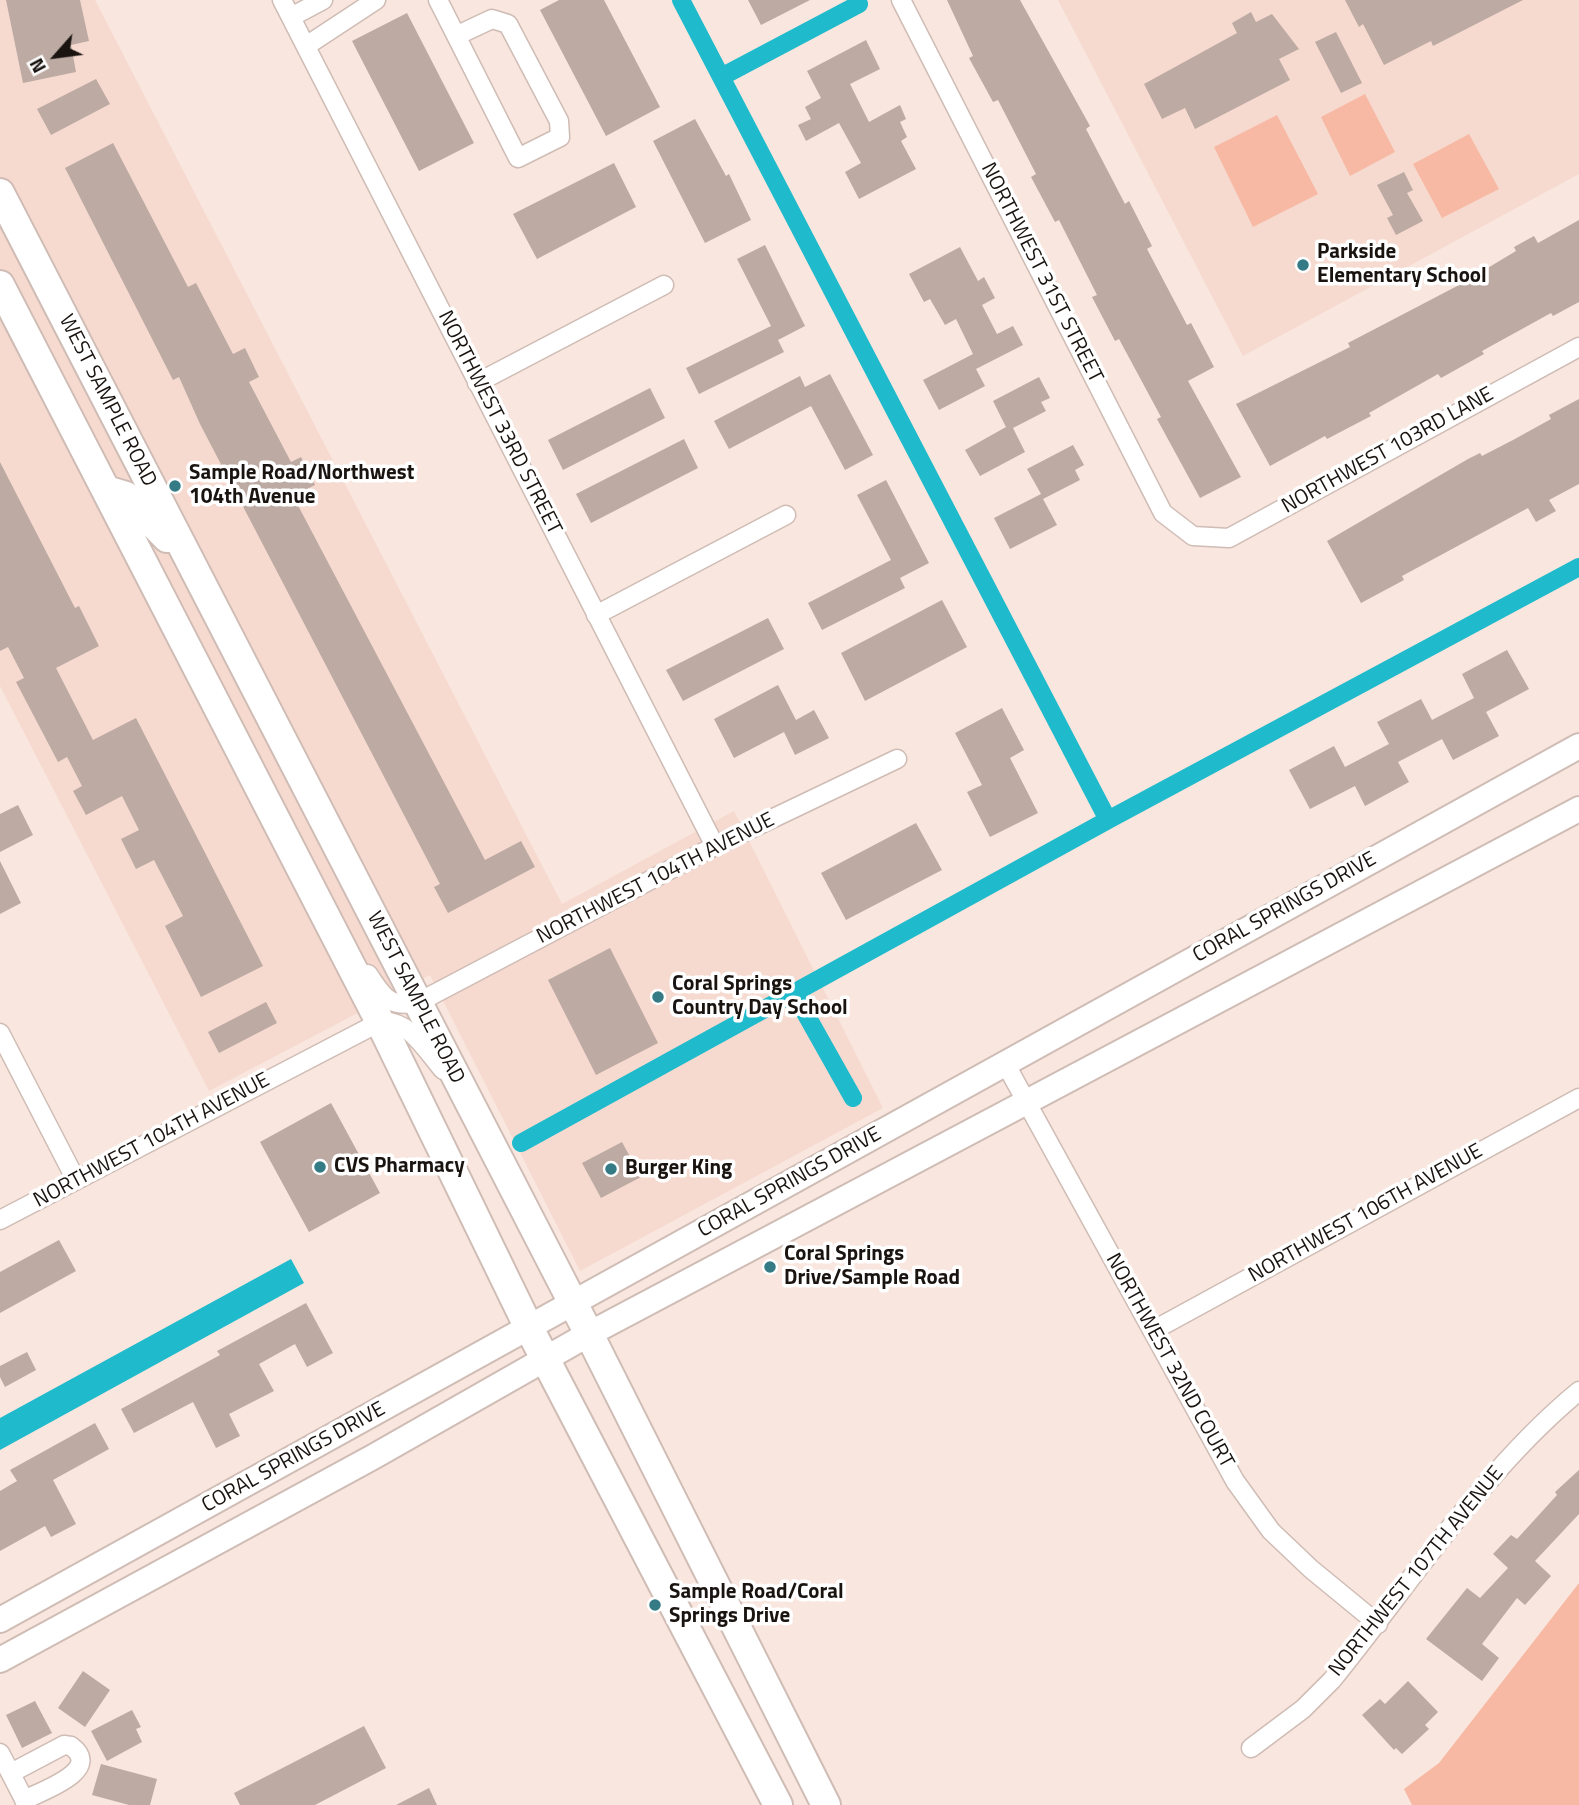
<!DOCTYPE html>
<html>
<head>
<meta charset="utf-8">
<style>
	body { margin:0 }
	#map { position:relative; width:1579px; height:1805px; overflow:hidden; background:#f9e6de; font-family:"Titillium Web",sans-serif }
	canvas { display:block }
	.north { position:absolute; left:21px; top:21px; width:70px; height:70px; -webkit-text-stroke:5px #fff; paint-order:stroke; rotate:242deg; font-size:19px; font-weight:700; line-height:28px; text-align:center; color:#1a1411 }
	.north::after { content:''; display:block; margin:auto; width:24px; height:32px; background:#1a1411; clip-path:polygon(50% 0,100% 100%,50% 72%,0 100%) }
</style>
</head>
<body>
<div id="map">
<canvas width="1579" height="1805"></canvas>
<div class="north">N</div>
</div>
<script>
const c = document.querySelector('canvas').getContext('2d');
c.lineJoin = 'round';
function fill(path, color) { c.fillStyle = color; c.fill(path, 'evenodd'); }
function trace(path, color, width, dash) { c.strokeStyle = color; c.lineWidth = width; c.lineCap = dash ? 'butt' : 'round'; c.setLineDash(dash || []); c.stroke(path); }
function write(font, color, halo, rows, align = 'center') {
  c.font = font + ' "Titillium Web",sans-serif'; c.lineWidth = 7; c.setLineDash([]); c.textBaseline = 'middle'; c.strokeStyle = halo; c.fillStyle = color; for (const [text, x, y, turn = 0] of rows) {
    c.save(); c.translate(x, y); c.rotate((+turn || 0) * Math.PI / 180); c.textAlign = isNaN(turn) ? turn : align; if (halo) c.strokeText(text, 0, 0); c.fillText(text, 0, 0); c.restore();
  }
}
const built = new Path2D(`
	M0 0H95L562 904 734 811 883 1108 580 1271 430 975 209 1091 0 686Z
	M1058 0H1579V174L1243 356Z`);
const green = new Path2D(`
	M1365 94 1395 152 1350 176 1321 117Z
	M1277 115 1318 194 1253 227 1214 147Z
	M1469 134 1499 189 1442 218 1413 164Z
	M1579 1583V1805H1412L1404 1789 1439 1763Z`);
const water = new Path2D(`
	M291 1259 304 1283 0 1450V1418Z`);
const canal = new Path2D(`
	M723 76 859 4
	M1108 820 1579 567
	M794 993 853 1098
	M521 1143 1108 820 681 0`);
const building = new Path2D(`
	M6 0H80L89 41 71 45 76 72 23 83Z
	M559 0H604L660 107 606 136 540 10Z
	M748 0H810L761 25Z
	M947 0H1020L1090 126 1086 129 1125 204 1129 201 1152 246 1147 249 1187 325 1191 323 1214 367 1188 381 1241 477 1200 498 1157 419 1161 417 1119 339 1115 341 1092 297 1097 295 1059 220 1055 222 1031 177 1036 174 998 100 993 102 969 58 973 56Z
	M1345 0H1523L1433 46 1431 41 1384 65 1363 24 1359 27Z
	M1251 12 1256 22 1272 14 1299 49 1279 59 1290 80 1195 129 1185 108 1162 119 1144 84 1237 33 1232 23Z
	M407 13 474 143 419 171 352 41Z
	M1336 32 1362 83 1341 93 1315 42Z
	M866 40 880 69 850 84 869 122 900 105 906 119 900 122 907 137 901 141 916 169 859 199 845 172 861 163 839 123 806 141 798 125 811 119 805 107 821 98 807 71Z
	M96 79 110 104 51 135 37 109Z
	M695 119 726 176 729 174 751 220 705 243 653 141Z
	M113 143 188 287 196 283 233 354 245 348 259 377 249 382 291 462 301 457 315 485 293 496 485 860 521 841 535 867 448 913 434 887 440 884 200 424 179 377 173 380 65 168Z
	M614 163 636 207 537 259 513 214Z
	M1404 172 1413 190 1407 193 1423 221 1396 235 1387 218 1393 215 1377 185Z
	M1579 220V302L1553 316 1551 313 1482 351 1484 354 1441 378 1438 374 1369 413 1371 416 1327 439 1325 436 1270 466 1236 404 1350 347 1348 343 1461 284 1516 251 1514 247 1534 236 1538 243Z
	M765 245 805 326 778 340 784 352 699 394 686 368 771 326 737 259Z
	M960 247 978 281 984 277 995 298 982 305 997 334 1013 326 1023 345 976 369 985 386 939 410 923 380 973 354 956 319 945 325 930 299 924 302 909 274Z
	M830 374 873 455 845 470 811 406 729 449 714 421 800 376 805 387Z
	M1039 377 1050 398 1041 402 1046 411 1013 428 1025 452 980 476 965 450 1006 427 993 401Z
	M650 388 665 418 563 470 548 440Z
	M1579 399V484L1549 500 1556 511 1536 522 1528 508 1402 576 1404 580 1361 603 1327 541 1468 459 1480 453 1482 456 1513 440 1551 419 1549 415Z
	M684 439 698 468 591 523 576 494Z
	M1073 445 1084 465 1075 470 1080 480 1043 499 1057 525 1010 549 994 518 1041 494 1027 469Z
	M0 462 75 608 79 606 99 646 56 668 93 740 136 718 263 966 201 997 165 926 183 916 154 860 136 869 121 839 139 830 122 796 86 815 73 791 82 786 67 757 58 762 16 682 24 678 8 647 0 651Z
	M886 480 929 563 900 578 905 588 822 630 808 603 891 560 857 495Z
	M942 600 967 647 865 701 841 653Z
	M768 618 784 649 683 701 666 670Z
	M1507 650 1529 689 1486 712 1499 736 1453 760 1442 739 1398 762 1409 782 1365 806 1355 786 1310 809 1289 770 1334 746 1345 767 1389 744 1377 722 1421 699 1432 720 1474 698 1462 674Z
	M778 685 796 720 814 710 829 738 795 755 784 732 734 758 714 719Z
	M1002 708 1024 750 1010 758 1038 813 990 837 967 792 982 785 955 733Z
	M18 805 33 835 0 852V814Z
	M916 823 942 870 846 920 821 873Z
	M0 861 21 903 0 914Z
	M610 948 658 1043 596 1075 548 980Z
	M266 1002 277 1023 219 1053 208 1032Z
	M331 1103 380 1193 309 1232 260 1142Z
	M622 1142 641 1177 601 1198 582 1163Z
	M59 1240 76 1271 0 1313V1272Z
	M306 1303 333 1353 307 1367 295 1344 259 1364 274 1391 229 1414 240 1436 216 1448 193 1402 134 1433 121 1409 220 1355 217 1351Z
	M27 1352 36 1370 5 1387 0 1377V1366Z
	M95 1423 109 1449 53 1480 76 1524 51 1537 45 1526 0 1551V1491L17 1481 10 1470Z
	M1579 1470V1514L1535 1561 1551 1576 1525 1605 1517 1598 1482 1644 1499 1658 1482 1681 1426 1639 1467 1588 1480 1598 1508 1568 1493 1554 1511 1535 1517 1539 1557 1495 1555 1492Z
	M83 1671 110 1690 85 1727 58 1708Z
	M1408 1681 1438 1712 1425 1725 1429 1729 1402 1754 1396 1748 1394 1750 1362 1715 1380 1699 1385 1704Z
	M35 1701 52 1733 22 1748 6 1715Z
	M132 1710 141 1727 136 1729 142 1742 107 1761 91 1731Z
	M364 1726 386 1768 315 1805H240L234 1793Z
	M101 1764 157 1779 150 1805H129L92 1795Z
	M429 1788 437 1805H396Z`);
const street = new Path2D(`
	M282 0 715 846
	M438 0 518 158 560 137 559 121 508 24 492 19 458 35
	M901 0 1163 513 1193 536 1229 538 1579 347
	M291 17 323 0
	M306 46 376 0
	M477 383 664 285
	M596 615 786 515
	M368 974C384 997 387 1007 417 1003L715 846 897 759
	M0 1033 76 1180
	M1005 1063 1235 1481 1271 1531 1311 1569 1378 1624
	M0 1220 380 1022C408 1018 426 1050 443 1070
	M1154 1330 1579 1098
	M1251 1748 1303 1709 1332 1680C1410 1584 1484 1469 1579 1391
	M0 1753 27 1805
	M11 1773 64 1745 71 1746C104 1770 42 1791 24 1800`);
const secondary = new Path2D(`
	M0 1620 1579 746
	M0 1660 373 1457 589 1334 1579 809`);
const primary = new Path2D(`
	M0 193 589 1334 826 1805
	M0 285 380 1022 529 1328 778 1805
	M106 490 126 496 167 538`);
const markers = [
	[1303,265,7,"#347b85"],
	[175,486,7,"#347b85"],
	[658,997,7,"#347b85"],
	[320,1167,7,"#347b85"],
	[611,1169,7,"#347b85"],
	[770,1267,7,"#347b85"],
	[655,1605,7,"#347b85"]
];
const poiNames = [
	["Parkside",1317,253],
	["Elementary School",1317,277],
	["Sample Road/Northwest",189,474],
	["104th Avenue",189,498],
	["Coral Springs",672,985],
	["Country Day School",672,1009],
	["CVS Pharmacy",334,1167],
	["Burger King",625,1169],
	["Coral Springs",784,1255],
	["Drive/Sample Road",784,1279],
	["Sample Road/Coral",669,1593],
	["Springs Drive",669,1617]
];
const streetNames = [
	["NORTHWEST 31ST STREET",1041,273,63],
	["WEST SAMPLE ROAD",107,401,63],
	["NORTHWEST 33RD STREET",499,423,63],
	["NORTHWEST 103RD LANE",1388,451,-29],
	["NORTHWEST 104TH AVENUE",656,879,-27],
	["CORAL SPRINGS DRIVE",1285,908,-29],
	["WEST SAMPLE ROAD",415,998,63],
	["NORTHWEST 104TH AVENUE",152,1141,-28],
	["CORAL SPRINGS DRIVE",790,1183,-29],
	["NORTHWEST 106TH AVENUE",1366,1214,-29],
	["NORTHWEST 32ND COURT",1169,1361,61],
	["CORAL SPRINGS DRIVE",294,1458,-29],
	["NORTHWEST 107TH AVENUE",1417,1572,-51]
];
fill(built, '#f6dad0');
fill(green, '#f7b9a3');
fill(water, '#1fbacb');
trace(canal, '#1fbacb', 18);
fill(building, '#bcaaa3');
trace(street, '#cfbcb5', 21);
trace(secondary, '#cfbcb5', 28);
trace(primary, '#cfbcb5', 32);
trace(street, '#fff', 18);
trace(secondary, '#fff', 24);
trace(primary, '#fff', 28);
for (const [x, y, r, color] of markers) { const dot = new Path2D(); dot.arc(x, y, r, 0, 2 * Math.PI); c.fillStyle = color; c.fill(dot); trace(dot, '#fff', 2.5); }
write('bold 21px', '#1a1411', '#fff', poiNames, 'left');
write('21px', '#1a1411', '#fff', streetNames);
</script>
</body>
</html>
